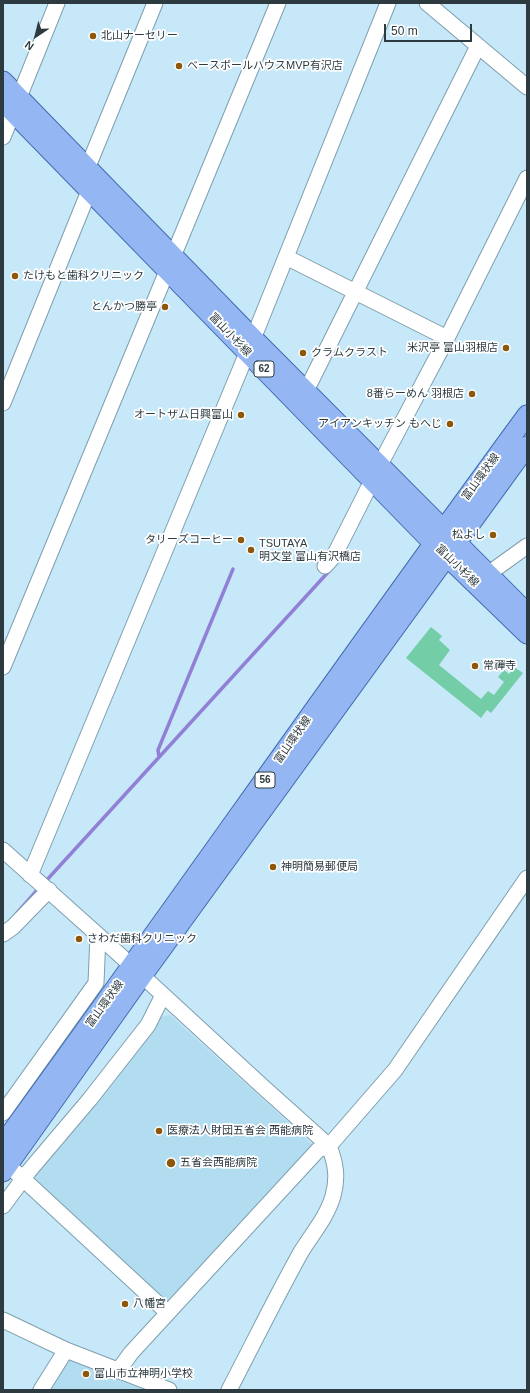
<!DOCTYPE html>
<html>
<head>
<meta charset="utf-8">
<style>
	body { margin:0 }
	#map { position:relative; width:530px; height:1393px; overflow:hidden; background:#c6e8f9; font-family:Helvetica,sans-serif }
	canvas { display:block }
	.frame { position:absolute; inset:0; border:4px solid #2d3b41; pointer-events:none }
	.north { position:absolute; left:16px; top:16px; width:40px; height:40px; -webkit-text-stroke:3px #fff; paint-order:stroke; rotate:215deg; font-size:11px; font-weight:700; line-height:16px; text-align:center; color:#2d3b41 }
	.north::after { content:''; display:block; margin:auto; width:14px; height:18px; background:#2d3b41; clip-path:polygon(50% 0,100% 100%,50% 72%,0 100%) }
	.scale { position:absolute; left:384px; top:24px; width:88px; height:18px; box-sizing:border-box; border:2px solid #2d3b41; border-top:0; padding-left:5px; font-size:12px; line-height:14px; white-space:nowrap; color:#2d3b41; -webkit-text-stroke:3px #fff; paint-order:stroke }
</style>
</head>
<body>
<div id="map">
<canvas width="530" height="1393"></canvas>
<div class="frame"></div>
<div class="north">N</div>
<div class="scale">50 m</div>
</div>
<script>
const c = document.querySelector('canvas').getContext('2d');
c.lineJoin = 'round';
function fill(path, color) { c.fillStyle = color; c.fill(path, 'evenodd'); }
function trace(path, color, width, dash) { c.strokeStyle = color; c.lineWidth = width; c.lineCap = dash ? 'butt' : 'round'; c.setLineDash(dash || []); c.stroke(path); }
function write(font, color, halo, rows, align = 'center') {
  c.font = font + ' Helvetica,"Noto Sans JP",sans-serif'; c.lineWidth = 3.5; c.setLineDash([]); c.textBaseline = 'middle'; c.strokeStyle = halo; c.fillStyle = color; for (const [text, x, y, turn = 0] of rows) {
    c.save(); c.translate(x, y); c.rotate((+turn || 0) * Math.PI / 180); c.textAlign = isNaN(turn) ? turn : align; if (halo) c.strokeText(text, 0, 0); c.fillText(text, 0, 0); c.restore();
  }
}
const built = new Path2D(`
	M170 1015 313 1145 175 1301 164 1305 31 1180 160 1017Z
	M70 1356 156 1390H46Z`);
const green = new Path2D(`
	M431 627 442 636 439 640 450 650 439 665 481 699 488 691 494 695 504 682 498 677 504 670 509 674 514 667 523 673 491 713 487 710 481 718 406 658Z`);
const stream = new Path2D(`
	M159 757 158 750 233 569
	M45 882 331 569
	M17 913 39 888`);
const minor = new Path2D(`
	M427 3 527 87
	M3 137 57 3
	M87 169 155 3
	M286 257 447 338
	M306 391 478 46
	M3 403 89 191
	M325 566 334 556 384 457 447 338 527 178
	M489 575 495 569 527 546
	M3 667 278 3
	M3 850 98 935 262 1086 329 1146
	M30 875 257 329 388 3
	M3 934 13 927 49 890
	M3 1113 96 983 98 935
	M8 1165 168 1313
	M3 1206 29 1171 90 1099 148 1025 163 995
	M3 1320 66 1350 169 1390
	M118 1371 131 1353 318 1150 329 1146
	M41 1390 66 1350
	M229 1390C253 1344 276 1297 301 1252 312 1234 327 1217 333 1196 338 1178 336 1164 329 1146L395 1070 527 878`);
const major = new Path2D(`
	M3 81 253 338 527 613
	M3 102 433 543 527 634
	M3 1144C179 902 350 656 527 415
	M3 1172 142 976 527 446`);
const markers = [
	[93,36,4,"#8d570a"],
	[179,66,4,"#8d570a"],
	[15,276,4,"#8d570a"],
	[165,307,4,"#8d570a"],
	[506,348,4,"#8d570a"],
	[303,353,4,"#8d570a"],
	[472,394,4,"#8d570a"],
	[241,415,4,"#8d570a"],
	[450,424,4,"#8d570a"],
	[493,535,4,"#8d570a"],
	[241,540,4,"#8d570a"],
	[251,550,4,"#8d570a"],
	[475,666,4,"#8d570a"],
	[273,867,4,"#8d570a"],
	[79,939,4,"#8d570a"],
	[159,1131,4,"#8d570a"],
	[171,1163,5,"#8d570a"],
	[125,1304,4,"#8d570a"],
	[86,1374,4,"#8d570a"]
];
const shields = [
	[264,369,20],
	[265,780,20]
];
const shieldNames = [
	["62",264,369],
	["56",265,780]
];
const poiNames = [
	["北山ナーセリー",101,36],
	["ベースボールハウスMVP有沢店",187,66],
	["たけもと歯科クリニック",23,276],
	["とんかつ勝亭",157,307,"right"],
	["米沢亭 富山羽根店",498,348,"right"],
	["クラムクラスト",311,353],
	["8番らーめん 羽根店",464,394,"right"],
	["オートザム日興富山",233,415,"right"],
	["アイアンキッチン もへじ",442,424,"right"],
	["松よし",485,535,"right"],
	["タリーズコーヒー",233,540,"right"],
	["TSUTAYA",259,544],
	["明文堂 富山有沢橋店",259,557],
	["常禪寺",483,666],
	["神明簡易郵便局",281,867],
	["さわだ歯科クリニック",87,939],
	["医療法人財団五省会 西能病院",167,1131],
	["五省会西能病院",180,1163],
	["八幡宮",133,1304],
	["富山市立神明小学校",94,1374]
];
const streetNames = [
	["富山小杉線",230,335,46],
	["富山環状線",481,477,-54],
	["富山小杉線",457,566,44],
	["富山環状線",293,740,-55],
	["富山環状線",105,1004,-54]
];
fill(built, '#b2dcf0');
fill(green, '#73cda6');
trace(stream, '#9280d7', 3.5);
trace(minor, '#7e9fae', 17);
trace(major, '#416cb0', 21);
trace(minor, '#fff', 15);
trace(major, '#94b7f3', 19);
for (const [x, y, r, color] of markers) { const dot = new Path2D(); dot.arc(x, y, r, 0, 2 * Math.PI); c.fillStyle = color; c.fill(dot); trace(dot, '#fff', 1.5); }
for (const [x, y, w] of shields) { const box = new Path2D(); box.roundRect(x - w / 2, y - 8, w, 16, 3); c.fillStyle = '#fff'; c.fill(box); trace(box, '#2d3b41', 1); }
write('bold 10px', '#2d3b41', null, shieldNames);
write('11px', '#2d3b41', '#fff', poiNames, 'left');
write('11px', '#2d3b41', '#fff', streetNames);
</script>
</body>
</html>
